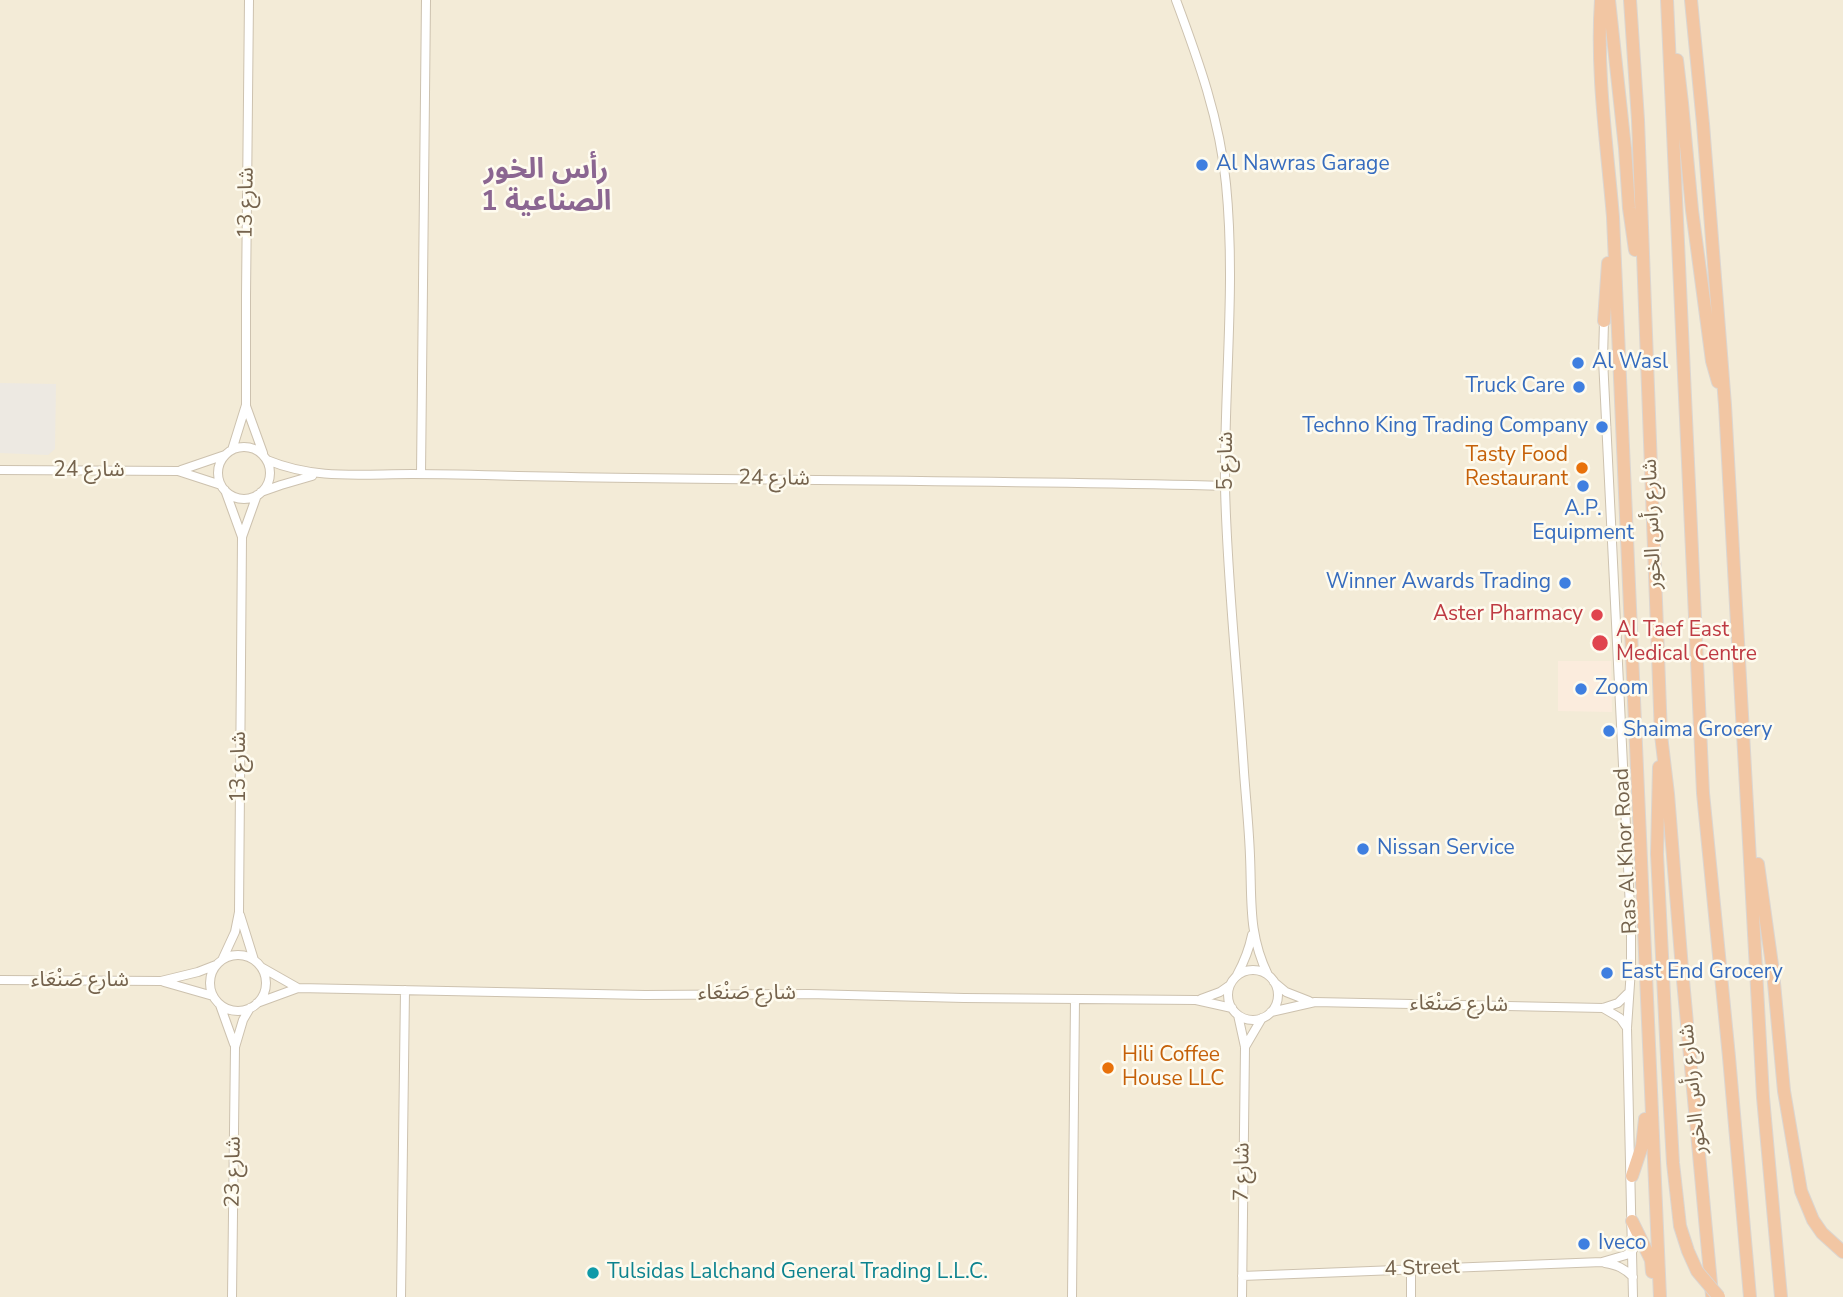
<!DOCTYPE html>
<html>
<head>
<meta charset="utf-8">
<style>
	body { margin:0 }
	canvas { display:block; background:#fcf8e9 }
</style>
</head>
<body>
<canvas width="1843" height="1297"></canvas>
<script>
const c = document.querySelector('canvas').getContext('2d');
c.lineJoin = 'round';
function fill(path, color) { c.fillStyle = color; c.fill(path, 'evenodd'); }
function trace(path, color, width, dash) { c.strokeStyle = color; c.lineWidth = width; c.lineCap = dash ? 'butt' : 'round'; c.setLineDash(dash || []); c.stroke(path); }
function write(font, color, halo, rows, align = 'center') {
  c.font = font + ' "Nunito Sans","Noto Sans Arabic",sans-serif'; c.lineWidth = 5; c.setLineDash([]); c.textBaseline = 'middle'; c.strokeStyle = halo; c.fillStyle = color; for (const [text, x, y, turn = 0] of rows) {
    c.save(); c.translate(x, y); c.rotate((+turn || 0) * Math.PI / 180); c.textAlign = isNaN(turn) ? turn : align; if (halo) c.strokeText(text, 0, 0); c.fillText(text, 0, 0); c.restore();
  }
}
const residential = new Path2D(`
	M0 0H1843V1297H0Z`);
const commercial = new Path2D(`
	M1558 661H1611L1612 712 1558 711Z`);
const industrial = new Path2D(`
	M0 383 56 384 55 449 48 455 0 453Z`);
const minor = new Path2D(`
	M1176 0C1198 59 1220 120 1226 184 1236 284 1224 385 1225 486 1227 581 1238 677 1244 772 1246 800 1249 828 1250 856 1252 901 1248 934 1268 975
	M1604 321 1603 359 1631 928V969L1627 1028 1633 1297
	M246 406 263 453
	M218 473a26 26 0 1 1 52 0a26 26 0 1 1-52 0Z
	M232 450 246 405V296L249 0
	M267 460C315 480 361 474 412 474 447 474 483 475 518 476 754 481 990 480 1225 486
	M0 470 178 471 221 485
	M181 470 225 455
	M421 474 426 0
	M225 490 242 537
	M261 492 281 485 312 476
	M240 915 254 960
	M210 983a28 28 0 1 1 56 0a28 28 0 1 1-56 0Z
	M223 958 235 932 239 912 242 537 257 495
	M261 967 298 988
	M1228 995a25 25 0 1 1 50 0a25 25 0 1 1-50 0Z
	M1237 975C1244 962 1249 950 1252 935
	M0 980 161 981 198 972 216 965
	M164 982 213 996
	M1274 982 1286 992 1309 1001
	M1201 999 1220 992 1230 985
	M257 1003 298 988 645 995 809 994 964 998 1196 1000 1232 1008
	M220 1005 234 1044
	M1603 1008 1620 1018 1627 1028
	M1271 1012 1315 1002 1603 1008 1618 1003 1627 994
	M1238 1015 1245 1047 1242 1297
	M1245 1047 1262 1018
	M1605 1263C1617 1265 1624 1268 1633 1277
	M1242 1276 1602 1262 1626 1255 1633 1250
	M232 1297 235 1047 243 1020 250 1008
	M401 1297 405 990
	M1072 1297 1075 999
	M1411 1297V1269`);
const highway = new Path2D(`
	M1601 0C1596 72 1607 145 1613 217L1660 1297
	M1609 0 1625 148 1629 208 1635 250
	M1630 0 1638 120 1661 735 1668 794 1682 969 1712 1295
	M1667 0 1703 793 1729 1057 1750 1297
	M1691 0 1703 124 1725 405 1763 1097 1781 1297
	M1677 60 1682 103 1692 210 1712 361 1718 382
	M1604 321 1608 263
	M1659 767 1657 854 1667 1057
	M1758 864 1773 972 1784 1091 1801 1191 1813 1220 1822 1233 1843 1252
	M1632 1176 1642 1146 1645 1119
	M1632 1221 1651 1260 1652 1272`);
const highwayBridge = new Path2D(`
	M1667 1057 1673 1163 1680 1226 1688 1251 1697 1271 1719 1297`);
const markers = [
	[1202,165,7,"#3f7fe0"],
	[1578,363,7,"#3f7fe0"],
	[1579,387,7,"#3f7fe0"],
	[1602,427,7,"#3f7fe0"],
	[1582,468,7,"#e8710a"],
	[1583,486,7,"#3f7fe0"],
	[1565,583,7,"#3f7fe0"],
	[1597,615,7,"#e0444e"],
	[1600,643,9,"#e0444e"],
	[1581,689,7,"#3f7fe0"],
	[1609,731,7,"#3f7fe0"],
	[1363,849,7,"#3f7fe0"],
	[1607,973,7,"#3f7fe0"],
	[1108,1068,7,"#e8710a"],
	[1584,1244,7,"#3f7fe0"],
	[593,1273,7,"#0f9aa8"]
];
const shopNames = [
	["Al Nawras Garage",1216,165],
	["Al Wasl",1592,363],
	["Truck Care",1565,387,"right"],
	["Techno King Trading Company",1588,427,"right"],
	["A.P.",1583,510,"center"],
	["Equipment",1583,534,"center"],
	["Winner Awards Trading",1551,583,"right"],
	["Zoom",1595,689],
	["Shaima Grocery",1623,731],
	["Nissan Service",1377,849],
	["East End Grocery",1621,973],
	["Iveco",1598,1244]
];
const streetNames = [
	["شارع 13",247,203,-89],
	["شارع 5",1227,461,-90],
	["شارع 24",89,471],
	["شارع 24",774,479,1],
	["شارع رأس الخور",1653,524,-92],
	["شارع 13",240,767,-90],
	["Ras Al Khor Road",1627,851,-93],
	["شارع صَنْعَاء",80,981],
	["شارع صَنْعَاء",747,994],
	["شارع صَنْعَاء",1459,1005,1],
	["شارع رأس الخور",1694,1089,-96],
	["شارع 23",234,1172,-89],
	["شارع 7",1243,1172,-89],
	["4 Street",1422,1269,-2]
];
const foodNames = [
	["Tasty Food",1568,456],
	["Restaurant",1568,480],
	["Hili Coffee",1122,1056,"left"],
	["House LLC",1122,1080,"left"]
];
const healthNames = [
	["Aster Pharmacy",1583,615],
	["Al Taef East",1616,631,"left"],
	["Medical Centre",1616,655,"left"]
];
const cultureNames = [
	["Tulsidas Lalchand General Trading L.L.C.",607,1273]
];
const districtNames = [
	["رأس الخور",546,171],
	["الصناعية 1",546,203]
];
fill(residential, '#f3ebd7');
fill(commercial, '#fbecdd');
fill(industrial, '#ede9e2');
trace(minor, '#cdc2af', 10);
trace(highway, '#dbd6d1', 14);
trace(minor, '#fff', 8);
trace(highway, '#f2c6a3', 12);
trace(highwayBridge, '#dbd6d1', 14, []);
trace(highwayBridge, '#f2c6a3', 12);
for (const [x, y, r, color] of markers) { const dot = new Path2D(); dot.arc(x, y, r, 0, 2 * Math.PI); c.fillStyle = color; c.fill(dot); trace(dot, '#fefbef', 2.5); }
write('21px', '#366cbe', '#fefbef', shopNames, 'left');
write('21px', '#75634d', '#fefbef', streetNames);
write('21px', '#c56008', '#fefbef', foodNames, 'right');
write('21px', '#be3a42', '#fefbef', healthNames, 'right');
write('21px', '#0d838f', '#fefbef', cultureNames, 'left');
write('bold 28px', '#8b6691', '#fefbef', districtNames);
</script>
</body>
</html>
